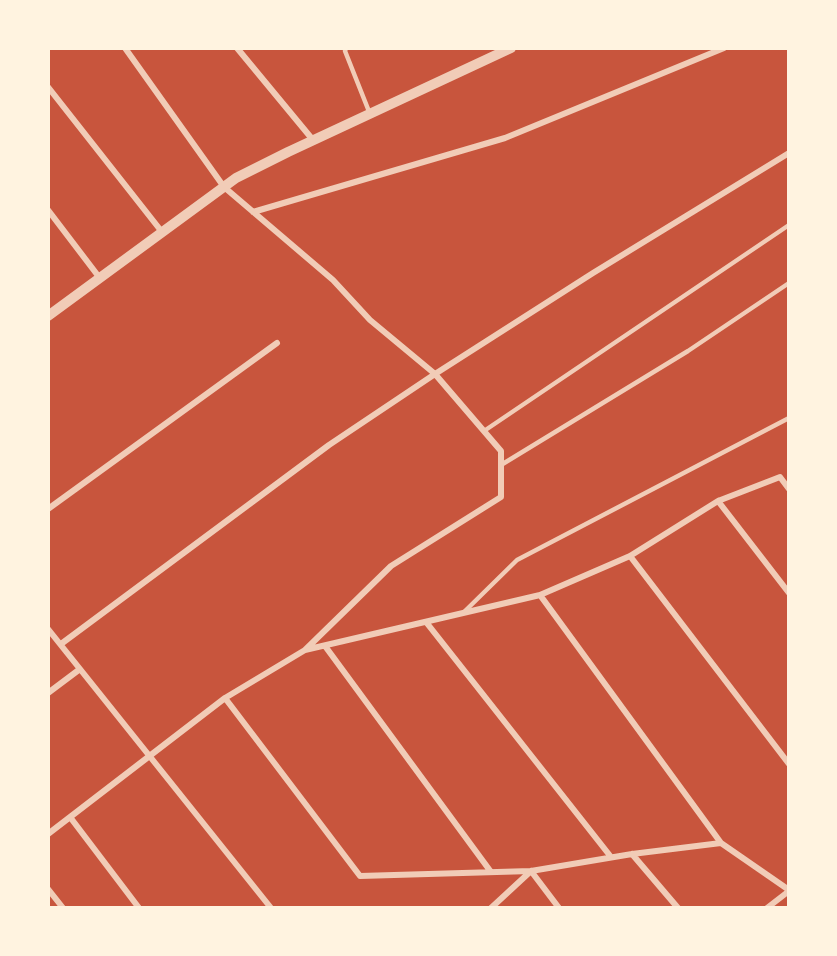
<!DOCTYPE html>
<html>
<head>
<meta charset="utf-8">
<style>
	body { margin:0 }
	#map { position:relative; width:837px; height:956px; overflow:hidden; background:#c8553d; font-family:Rubik,sans-serif }
	canvas { display:block }
	.frame { position:absolute; inset:0; border:50px solid #fff3e0; pointer-events:none }
</style>
</head>
<body>
<div id="map">
<canvas width="837" height="956"></canvas>
<div class="frame"></div>
</div>
<script>
const c = document.querySelector('canvas').getContext('2d');
c.lineJoin = 'round';
function trace(path, color, width, dash) { c.strokeStyle = color; c.lineWidth = width; c.lineCap = dash ? 'butt' : 'round'; c.setLineDash(dash || []); c.stroke(path); }
const service = new Path2D(`
	M346 48 345 51 370 114
	M484 431 789 225
	M501 465 688 351 789 283
	M463 613 517 560 789 418`);
const minor = new Path2D(`
	M125 48 224 187 333 280 370 320 435 374 593 273 789 153
	M237 48 313 140
	M48 87 162 232
	M48 210 99 277
	M253 212 505 138 724 48
	M718 501 789 593
	M48 509 277 343
	M630 556 789 764
	M540 595 721 843 789 890
	M426 622 611 857
	M48 629 271 908
	M61 644 329 445 435 374 501 451V497L391 566 305 650
	M325 646 491 872
	M48 693 80 669
	M225 698 360 876 531 871 632 854 721 843
	M70 817 139 908
	M48 834 225 698 305 650 540 595 630 556 718 501 780 477 789 489
	M632 854 678 908
	M48 889 63 908
	M491 908 531 871 559 908
	M767 908 789 891`);
const tertiary = new Path2D(`
	M48 316 236 178 288 152 511 48`);
trace(service, '#f1ccb7', 4.5);
trace(minor, '#f1ccb7', 6);
trace(tertiary, '#f1ccb7', 10);
</script>
</body>
</html>
